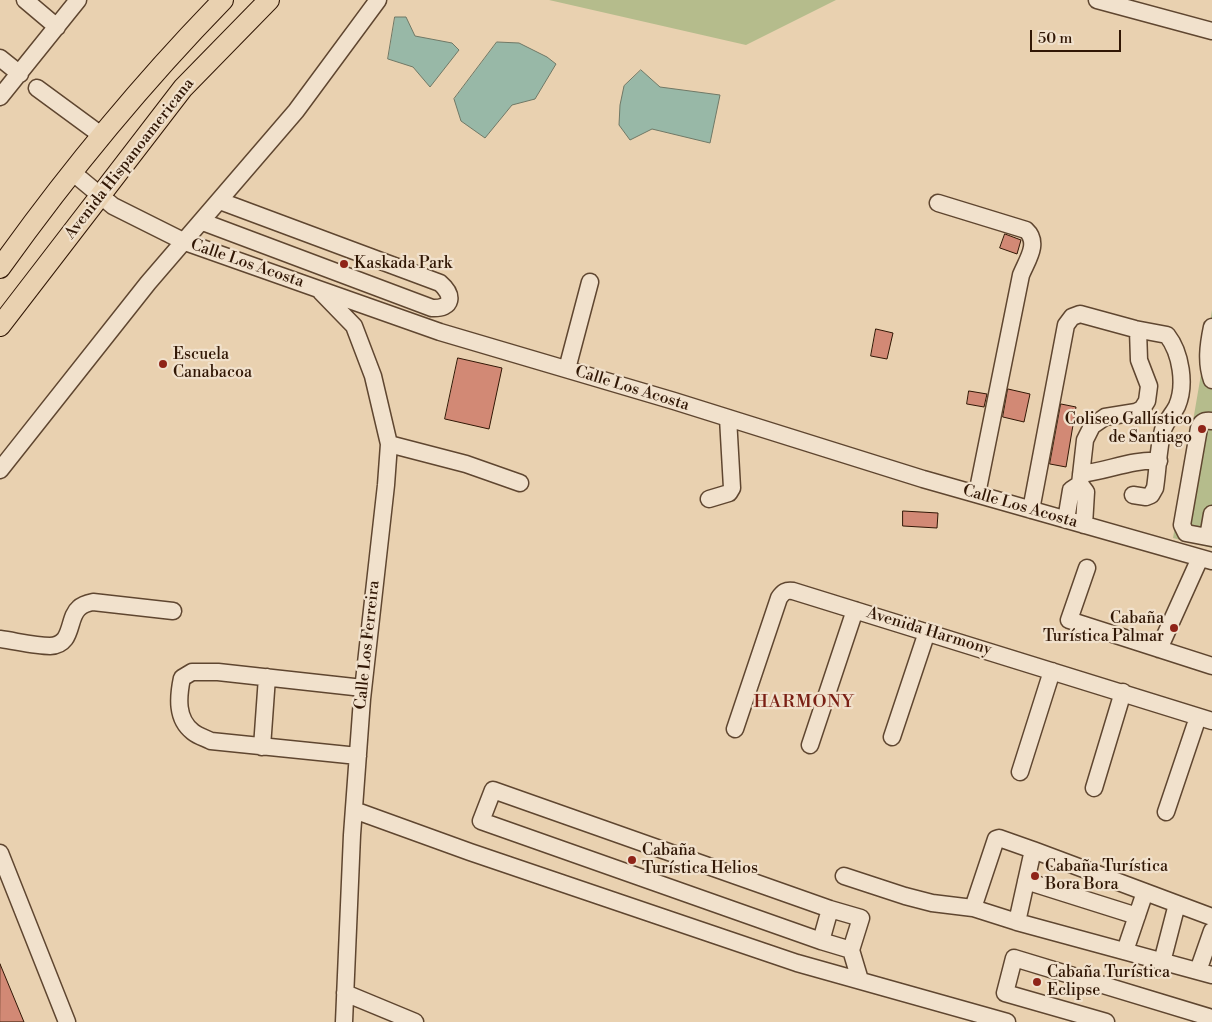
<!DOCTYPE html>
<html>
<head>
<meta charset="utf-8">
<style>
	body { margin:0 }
	#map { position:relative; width:1212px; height:1022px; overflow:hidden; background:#e9d1b0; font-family:"Libre Bodoni",serif }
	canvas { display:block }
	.scale { position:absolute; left:1030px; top:30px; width:91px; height:22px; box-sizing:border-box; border:2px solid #311705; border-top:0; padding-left:6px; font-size:15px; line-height:18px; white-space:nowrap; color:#311705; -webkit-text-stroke:4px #f1e1cc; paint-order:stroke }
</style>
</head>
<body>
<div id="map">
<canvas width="1212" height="1022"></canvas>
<div class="scale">50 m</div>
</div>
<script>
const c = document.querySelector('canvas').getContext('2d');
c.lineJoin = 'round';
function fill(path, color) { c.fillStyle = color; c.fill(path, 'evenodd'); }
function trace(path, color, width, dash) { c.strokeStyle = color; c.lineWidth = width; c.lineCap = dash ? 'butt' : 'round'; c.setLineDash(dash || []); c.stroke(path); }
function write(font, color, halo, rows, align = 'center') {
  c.font = font + ' "Libre Bodoni",serif'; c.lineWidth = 4.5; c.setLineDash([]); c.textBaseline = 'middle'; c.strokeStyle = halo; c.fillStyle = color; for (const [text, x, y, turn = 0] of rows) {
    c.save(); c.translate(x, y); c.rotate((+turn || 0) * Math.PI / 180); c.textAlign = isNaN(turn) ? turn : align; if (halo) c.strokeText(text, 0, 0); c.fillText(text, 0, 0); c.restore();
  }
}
const green = new Path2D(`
	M549 0H836L746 45Z
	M1212 310V548L1173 538Z`);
const water = new Path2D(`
	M395 17H406L415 36 452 43 459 50 430 87 413 67 388 59Z
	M497 42 519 43 547 57 556 64 535 99 512 105 485 138 461 121 454 99Z
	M641 70 660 87 720 95 710 143 652 129 630 140 619 125 620 105 624 86Z`);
const building = new Path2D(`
	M1005 234 1021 240 1017 254 1000 248Z
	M876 329 893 333 887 359 871 356Z
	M458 358 502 368 489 429 445 419Z
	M1008 389 1030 394 1024 422 1003 417Z
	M969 391 987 394 984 407 967 404Z
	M1061 404 1076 407 1066 467 1050 464Z
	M903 511 938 513 937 528 903 526Z
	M0 964 24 1022H0Z`);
const minor = new Path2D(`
	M25 0 57 27
	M1097 0 1212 31
	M0 58 20 74
	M37 88 101 135
	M0 97 78 0
	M72 172 113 206 185 242 440 332 674 401 923 479 1212 561
	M938 203 1026 230C1040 243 1027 260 1021 275L977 494
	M203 222 432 308C453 309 454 295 440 283L220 201
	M321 292 354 326 373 376 389 444 386 485 362 699 352 835 344 1022
	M1212 327C1208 346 1206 363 1212 380
	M567 369 590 282
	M1212 421C1205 420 1201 422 1199 428L1182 525 1186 533 1212 538
	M389 444 466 464 520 483
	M0 470 148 283 296 111 378 0
	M1081 474C1108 471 1132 459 1159 461
	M709 499 729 493 732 488 728 418
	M1031 510 1066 325 1072 317 1080 314 1135 329 1167 335C1181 353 1186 385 1177 406 1173 414 1166 421 1163 430 1158 448 1158 469 1155 488L1151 495 1146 497 1133 495
	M1066 520 1071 490 1080 484
	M1084 525 1086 492 1080 484 1085 440 1092 426 1105 417 1136 412 1142 409 1147 401 1149 386 1139 360 1138 330
	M1208 537 1212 514
	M1087 568 1069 620 1212 666
	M0 639C15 641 35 646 50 646 74 645 67 618 79 608 83 604 88 603 93 602L173 611
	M1159 649 1200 558
	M735 729 779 598C783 592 786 590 793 591L1212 721
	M892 737 927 632
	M810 745 855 610
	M262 747 267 677
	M358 756 211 741C205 738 198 736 193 732 176 719 178 697 182 678L192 672H218L363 688
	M1020 772 1052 671
	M1094 788 1123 692
	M354 810 470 852 797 963 1007 1022
	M1166 812 1198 717
	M0 853 67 1022
	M844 876 905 896 932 903 973 908
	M1026 881 1137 916
	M1212 917 1033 850 1017 922 1212 975
	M1017 922 973 908 996 839 999 838 1033 850
	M821 941 830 909
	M851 950 821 941 481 821 493 790 830 909 861 918 851 950 860 980
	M1125 951 1145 892
	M1162 962 1177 904
	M1198 971 1212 931
	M345 993 415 1022
	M1106 1022 1005 993 1014 958 1212 1018`);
const major = new Path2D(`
	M0 268C68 173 142 83 223 0
	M0 326 183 88 269 0`);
const markers = [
	[344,264,5,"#8f2418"],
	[163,364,5,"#8f2418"],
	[1202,429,5,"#8f2418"],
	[1174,628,5,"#8f2418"],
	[632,860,5,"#8f2418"],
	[1035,876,5,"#8f2418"],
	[1037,982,5,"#8f2418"]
];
const streetNames = [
	["Avenida Hispanoamericana",130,159,-52],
	["Calle Los Acosta",247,264,19],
	["Calle Los Acosta",632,389,17],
	["Calle Los Acosta",1020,507,16],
	["Avenida Harmony",929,632,17],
	["Calle Los Ferreira",368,645,-84]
];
const poiNames = [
	["Kaskada Park",354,264],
	["Escuela",173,355],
	["Canabacoa",173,373],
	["Coliseo Gallístico",1192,420,"right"],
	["de Santiago",1192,438,"right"],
	["Cabaña",1164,619,"right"],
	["Turística Palmar",1164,637,"right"],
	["Cabaña",642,851],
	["Turística Helios",642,869],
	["Cabaña Turística",1045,867],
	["Bora Bora",1045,885],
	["Cabaña Turística",1047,973],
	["Eclipse",1047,991]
];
const neighbourhoodNames = [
	["HARMONY",804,703]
];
fill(green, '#b5bc8c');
fill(water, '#98b8a7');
trace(water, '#6f7866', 1);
fill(building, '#d28975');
trace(building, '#311705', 1);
trace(minor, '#5f4630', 19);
trace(major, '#311705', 22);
trace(minor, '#f1e1cc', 16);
trace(major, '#e9d1b0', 20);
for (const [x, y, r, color] of markers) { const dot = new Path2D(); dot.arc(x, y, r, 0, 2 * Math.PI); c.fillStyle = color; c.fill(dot); trace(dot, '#f1e1cc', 2); }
write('16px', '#311705', '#f1e1cc', streetNames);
write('16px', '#311705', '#f1e1cc', poiNames, 'left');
c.letterSpacing = '1px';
write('18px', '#7a1f14', '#f1e1cc', neighbourhoodNames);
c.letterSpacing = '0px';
</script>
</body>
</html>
